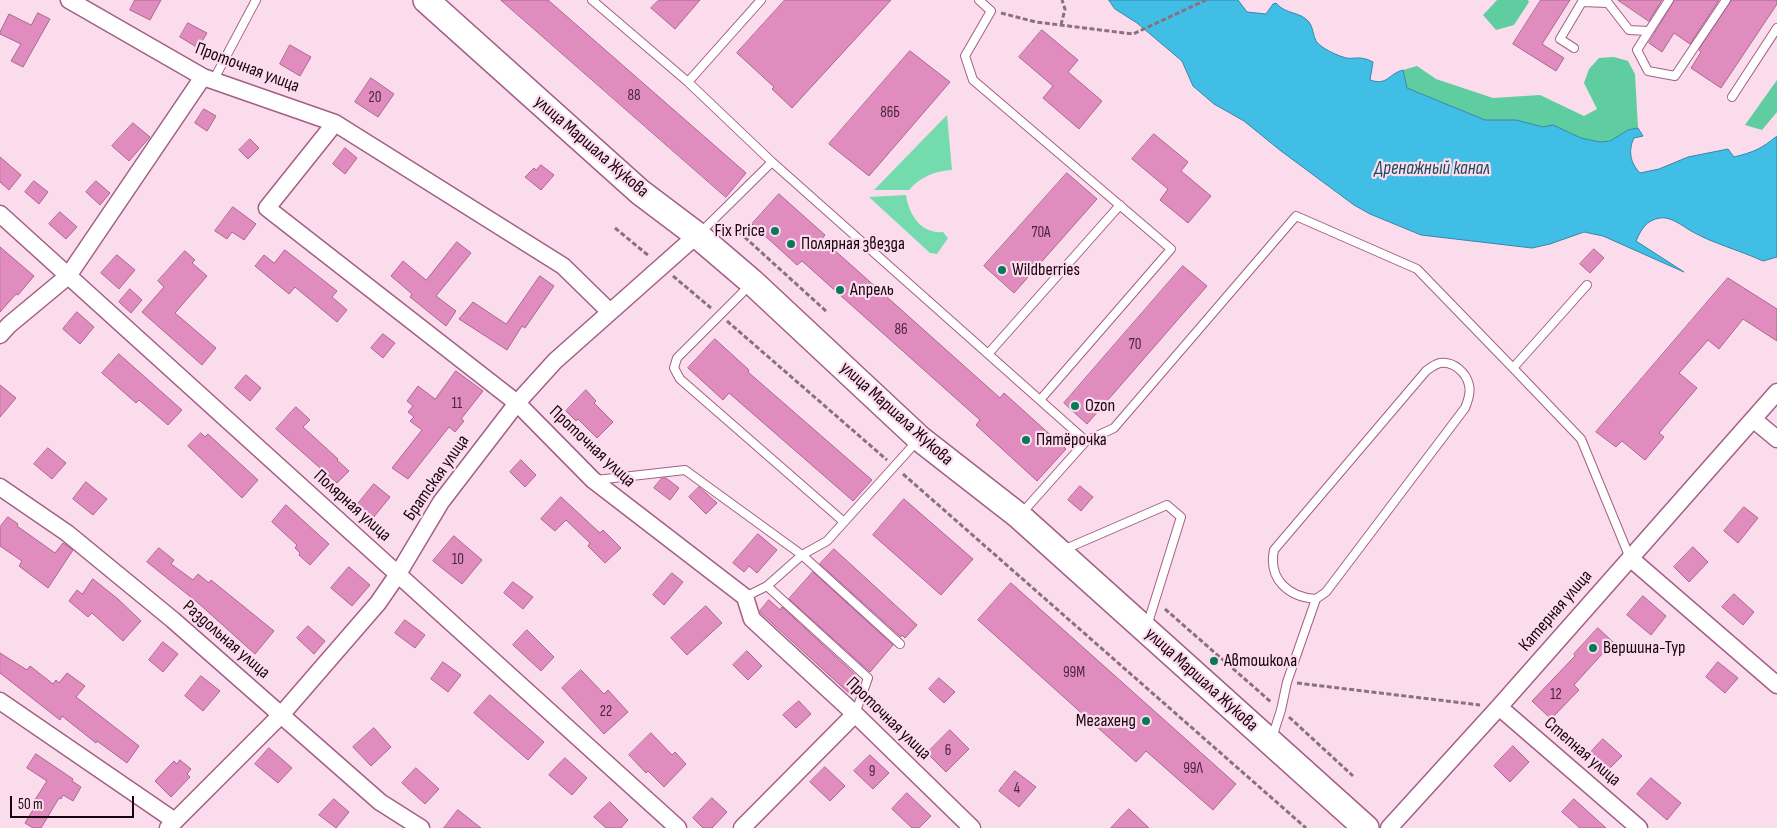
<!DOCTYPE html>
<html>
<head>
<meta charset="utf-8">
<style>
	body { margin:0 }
	#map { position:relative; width:1777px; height:828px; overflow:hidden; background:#fbdced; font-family:"Sofia Sans Condensed",sans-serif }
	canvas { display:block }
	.scale { position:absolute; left:10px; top:796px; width:124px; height:22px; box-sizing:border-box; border:2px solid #1b0312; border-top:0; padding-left:6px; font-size:15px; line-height:18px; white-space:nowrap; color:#1b0312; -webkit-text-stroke:4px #fbdced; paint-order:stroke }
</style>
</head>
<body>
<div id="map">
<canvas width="1777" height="828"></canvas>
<div class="scale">50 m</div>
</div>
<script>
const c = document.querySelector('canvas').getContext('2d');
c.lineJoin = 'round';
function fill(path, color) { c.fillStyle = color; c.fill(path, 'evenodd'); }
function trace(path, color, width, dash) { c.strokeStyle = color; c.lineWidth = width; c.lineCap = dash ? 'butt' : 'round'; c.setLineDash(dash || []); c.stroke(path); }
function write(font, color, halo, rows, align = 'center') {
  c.font = font + ' "Sofia Sans Condensed",sans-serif'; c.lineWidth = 4.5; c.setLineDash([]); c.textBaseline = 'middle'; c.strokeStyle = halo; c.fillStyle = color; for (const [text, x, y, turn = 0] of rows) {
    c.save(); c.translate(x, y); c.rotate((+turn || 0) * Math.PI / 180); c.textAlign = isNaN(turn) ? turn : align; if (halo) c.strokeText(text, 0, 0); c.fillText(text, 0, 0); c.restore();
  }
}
const green = new Path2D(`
	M947 115 952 170C935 171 920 177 909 190H874Z
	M906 195C909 215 921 234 943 232L948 238 937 254 930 253 869 197Z`);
const forest = new Path2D(`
	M1497 0H1528L1529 2 1514 25 1496 30 1483 15Z
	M1614 57 1628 61 1635 74 1638 128 1628 130 1610 141 1600 142 1590 140 1581 138 1553 125 1543 127 1516 120H1485L1407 88 1403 70 1417 66 1436 79 1493 98 1540 95 1584 116 1597 109 1584 83 1589 69 1599 58Z
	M1777 80V112L1762 130 1745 125Z`);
const water = new Path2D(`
	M1109 0H1238L1247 12 1266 14 1273 4 1276 3C1286 15 1300 11 1309 22 1313 27 1313 35 1316 41 1321 48 1334 54 1343 57 1353 61 1358 54 1373 62L1370 80C1388 86 1388 74 1403 70L1407 88 1485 120H1516L1543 127 1553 125 1581 138 1590 140 1600 142 1610 141 1628 130 1638 128 1643 136 1634 138C1628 150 1630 163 1640 173L1659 169 1688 157 1728 149 1734 157C1754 152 1761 149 1777 136V257L1763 261C1739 250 1714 244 1691 231 1683 226 1670 216 1660 218 1646 220 1641 230 1636 241L1684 272 1603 236 1584 232 1550 244 1532 248 1421 235 1370 214 1354 205 1281 151 1244 121 1214 104 1193 86 1182 61 1137 23 1115 9Z`);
const building = new Path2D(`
	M135 0H161L150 20 130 10Z
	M501 0H548L746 173 726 197Z
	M659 0H700L675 29 651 8Z
	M785 0H891L792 108 772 89 774 87 737 53Z
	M1541 0H1570L1542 44 1564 58 1556 71 1513 44Z
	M1618 0H1662L1649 21Z
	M1675 0H1719L1690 44 1674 33 1662 52 1649 43Z
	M1732 0H1777V4L1721 88 1691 68 1701 52 1699 50Z
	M38 13 50 19 23 67 11 61 21 44 0 34V32L9 14 31 25Z
	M188 23 207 33 198 48 180 37Z
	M1042 30 1078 60 1068 72 1102 101 1079 129 1043 98 1053 86 1019 57Z
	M290 45 311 57 300 76 280 64Z
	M910 51 950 82 869 176 829 144Z
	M371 78 394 94 378 117 355 102Z
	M204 109 216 116 207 131 195 123Z
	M133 123 150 137 129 161 112 146Z
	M1154 134 1188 162 1181 171 1211 196 1188 223 1160 200 1168 189 1132 159Z
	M250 139 259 148 248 159 239 150Z
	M345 148 357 158 345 174 333 164Z
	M0 157 21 175 9 190 0 182Z
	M541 165 554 175 541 190 525 177 534 168 536 170Z
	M1067 173 1097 199 1014 293 984 266Z
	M34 181 48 192 39 204 25 192Z
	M96 181 110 193 100 205 86 192Z
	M779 194 825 235 822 239 1000 398 1004 393 1066 449 1037 481 976 425 980 420 802 261 797 265 752 224Z
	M233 207 256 224 244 240 232 232 227 239 215 231Z
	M60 212 77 227 66 239 49 224Z
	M457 242 471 253 436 296 456 311 446 326 410 297 412 294 391 276 403 261 426 280Z
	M0 247 34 276 18 295 16 294 0 312Z
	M1594 249 1604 258 1590 273 1580 264Z
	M285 250 337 291 332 297 347 310 337 322 295 287 289 294 255 266 264 255 274 263Z
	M185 251 195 260 192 263 207 276 175 313 216 348 202 365 142 312 164 287 158 281Z
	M117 255 135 270 119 289 101 273Z
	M1183 266 1207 286 1087 424 1064 403Z
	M540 276 554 286 525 328 522 326 507 350 459 319 473 302 506 324Z
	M1728 278 1777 309V341L1743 319 1719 349 1708 340 1679 373 1697 388 1659 433 1664 437 1645 460 1622 441 1616 447 1596 432Z
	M130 289 142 300 131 313 119 302Z
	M77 312 94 327 80 344 63 329Z
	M383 334 395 343 383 358 371 348Z
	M715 339 749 370 748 372 872 480 853 501 729 393 723 400 688 368Z
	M119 354 182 410 168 425 139 400 136 403 102 373Z
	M456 371 483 391 461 419 464 421 455 432 449 427 408 479 392 468 422 430 410 421 414 417 408 412 413 406 407 401 418 386 435 399Z
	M246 375 261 388 250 401 235 388Z
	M0 385 16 398 0 417Z
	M586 390 596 401 594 403 613 422 597 438 578 419 576 421 566 411Z
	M296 407 310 420 303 427 338 459 337 460 349 471 337 483 276 429Z
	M201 433 205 437 208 434 258 480 242 498 188 446Z
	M48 448 66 463 52 479 34 464Z
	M521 460 536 475 525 487 510 472Z
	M662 478H666L679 488 670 500 654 488Z
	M86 482 107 499 93 515 73 499Z
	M374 484 390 497 373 518 357 505Z
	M1080 486 1093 497 1081 511 1068 500Z
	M699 487 717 503 706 514 689 497Z
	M561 497 600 533 603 530 621 548 605 563 588 546 590 543 566 520 555 531 541 519Z
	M904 499 973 559 941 595 873 535Z
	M286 505 329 544 310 565 299 555 300 553 295 548 297 545 272 522Z
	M1744 507 1758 518 1738 543 1724 531Z
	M8 517 18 524 17 526 55 553 63 543 73 550 48 588 19 566 22 561 0 546V527Z
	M758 534 777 550 757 573 749 566 744 572 733 563Z
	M454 536 482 560 462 584 433 561Z
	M1693 547 1708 562 1689 582 1674 567Z
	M159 548 174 560 171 564 193 580 198 574 209 583 211 580 274 631 255 654 197 602 147 562Z
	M834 549 917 625 905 638 902 635 901 637 820 564Z
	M349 567 370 585 352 606 331 588Z
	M813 572 893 645 870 672 789 599Z
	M672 573 683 582 664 605 653 595Z
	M93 579 118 599 141 621 123 641 92 613 88 617 69 601 77 590 82 594Z
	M513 582 533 597 523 609 504 593Z
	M1011 583 1236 784 1213 810 1146 751 1136 762 978 620Z
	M1734 594 1754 612 1743 625 1722 607Z
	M1643 596 1666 616 1651 635 1627 615Z
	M769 600 780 610 782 607 861 680 859 686 851 695 761 613 760 611Z
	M706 606 722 623 687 655 671 638Z
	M405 620 425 635 415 648 395 633Z
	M308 626 325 641 314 654 297 638Z
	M1598 628 1613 642 1574 685 1579 690 1551 719 1532 701 1575 656 1574 654Z
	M527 630 554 657 541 671 513 645Z
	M163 642 178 654 163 672 149 660Z
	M747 651 762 666 748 680 733 665Z
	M0 653 27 670 30 666 53 684 56 680 59 683 67 673 85 686 76 697 139 746 127 763 97 741 96 743 62 716 60 720 0 673Z
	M443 662 461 675 448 692 431 679Z
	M1718 662 1738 678 1725 693 1706 677Z
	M581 670 604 694 608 690 628 712 604 734 562 688Z
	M201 676 220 691 203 711 185 696Z
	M939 678 955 692 944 703 929 689Z
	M490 695 544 742 528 760 474 713Z
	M799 701 811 714 796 728 783 715Z
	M374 728 391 747 371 766 353 747Z
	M950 730 969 749 946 772 927 753Z
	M651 733 672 755 675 752 686 764 664 787 648 771 646 773 629 755Z
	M1603 739 1622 756 1609 769 1590 753Z
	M1513 746 1529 762 1510 782 1494 766Z
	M269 748 292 768 278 783 255 764Z
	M36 754 73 779 72 781 81 787 73 801 63 795 61 799 59 798 41 828H33L25 823 34 808 31 806 47 781 27 768Z
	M870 755 889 773 873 789 854 771Z
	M565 758 587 778 572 795 549 775Z
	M180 760 191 769 187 774 190 777 171 797 155 781 174 761 177 764Z
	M825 767 845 786 830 801 810 782Z
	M416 768 439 789 425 804 402 783Z
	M1015 771 1036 787 1019 807 999 791Z
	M1651 778 1681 803 1667 820 1637 794Z
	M907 793 931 816 919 828H912L892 809Z
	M712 798 727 812 712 828H703L693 818Z
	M334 799 349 812 336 828 319 815Z
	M1574 799 1606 828H1580L1562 812Z
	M610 802 628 820 621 828H606L594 817Z
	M1129 809 1149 828H1111Z
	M458 810 481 828H444Z`);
const path = new Path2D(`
	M1001 13 1036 22 1133 34 1206 0
	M1061 25 1065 9 1062 0
	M615 228 649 256
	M739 232 827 312
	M673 276 711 308
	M727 321 887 460
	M903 474 1306 828
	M1165 609 1271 702
	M1297 683 1480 705
	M1289 717 1353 776`);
const service = new Path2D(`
	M592 0 688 82 772 162
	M979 0 991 11 965 56 973 80 1171 249 1040 400
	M1608 3 1629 30 1649 31 1669 0
	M1649 31 1637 50 1648 71 1675 76 1726 0
	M1574 48 1560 39 1582 2 1608 3
	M213 81 256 0
	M688 82 761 0
	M1732 97 1777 28
	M700 233 772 162 1086 441 1022 513
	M750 285 677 358 674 368 680 379 844 522
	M988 354 1120 205
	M1513 368 1587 285
	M1086 441 1114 428 1296 216 1417 269 1513 368 1581 439 1630 558
	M596 480 685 470 802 555 900 644
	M1063 550 1167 505 1181 517 1147 626
	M767 586 868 678 855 714
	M745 597 767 586 802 555 827 541 918 440
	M1272 738 1281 710 1287 682 1316 599 1326 592 1465 408C1468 401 1471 393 1469 385 1466 372 1453 361 1440 363 1435 364 1430 368 1426 371L1274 550C1268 579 1288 597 1316 599`);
const minor = new Path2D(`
	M69 0 203 77 335 123 563 266 610 312
	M335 123 267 208 517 403 593 480 745 597 752 619 855 714 972 828
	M0 214 678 828
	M0 335 9 325 68 276 203 77
	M1753 419 1777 439
	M0 487 67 533 173 620 380 802 421 828
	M1630 558 1777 685
	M0 701 175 821
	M1499 707 1639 828
	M168 828 281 715 378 603 398 574 441 502 517 403 555 361 697 235
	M742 828 855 714
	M1389 828 1499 707 1777 392`);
const primary = new Path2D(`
	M426 0 640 192 697 235 752 282 919 438 1019 516 1366 828`);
const markers = [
	[775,231,5,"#067a57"],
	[791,244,5,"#067a57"],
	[1002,270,5,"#067a57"],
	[840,290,5,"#067a57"],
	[1075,406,5,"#067a57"],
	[1026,440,5,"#067a57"],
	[1593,648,5,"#067a57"],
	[1214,661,5,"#067a57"],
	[1146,721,5,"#067a57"]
];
const numberNames = [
	["88",634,96],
	["20",375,98],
	["86Б",890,113],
	["70А",1041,233],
	["86",901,330],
	["70",1135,345],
	["11",457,404],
	["10",458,560],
	["99М",1074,673],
	["12",1556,695],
	["22",606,712],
	["6",948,751],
	["99Л",1193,769],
	["9",872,772],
	["4",1017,789]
];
const streetNames = [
	["Проточная улица",247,68,21],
	["улица Маршала Жукова",591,147,41],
	["улица Маршала Жукова",896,414,42],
	["Проточная улица",592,447,43],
	["Братская улица",437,478,-55],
	["Полярная улица",352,506,42],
	["Катерная улица",1556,611,-49],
	["Раздольная улица",226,640,41],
	["улица Маршала Жукова",1201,680,42],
	["Проточная улица",888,719,44],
	["Степная улица",1582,752,41]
];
const poiNames = [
	["Fix Price",765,231,"right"],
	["Полярная звезда",801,244],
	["Wildberries",1012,270],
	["Апрель",850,290],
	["Ozon",1085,406],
	["Пятёрочка",1036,440],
	["Вершина-Тур",1603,648],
	["Автошкола",1224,661],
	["Мегахенд",1136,721,"right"]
];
const waterNames = [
	["Дренажный канал",1432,169]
];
fill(green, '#74dbaf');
fill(forest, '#60cda0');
fill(water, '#41bee6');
trace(water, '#3686a6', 1);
fill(building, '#e18cbe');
trace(building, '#ab678f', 1);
trace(service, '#a35f88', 10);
trace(minor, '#a35f88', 19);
trace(primary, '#a35f88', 28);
trace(path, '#8b7080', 3, [5, 2.5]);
trace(service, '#fff', 8);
trace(minor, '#fff', 16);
trace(primary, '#fff', 25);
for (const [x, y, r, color] of markers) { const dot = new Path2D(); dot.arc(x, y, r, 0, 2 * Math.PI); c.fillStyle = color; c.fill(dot); trace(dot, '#fbdced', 2); }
write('15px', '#4c253d', null, numberNames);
write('18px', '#1b0312', '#fbdced', streetNames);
write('18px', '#1b0312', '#fbdced', poiNames, 'left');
write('italic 19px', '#174a5c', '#fbdced', waterNames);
</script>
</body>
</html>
